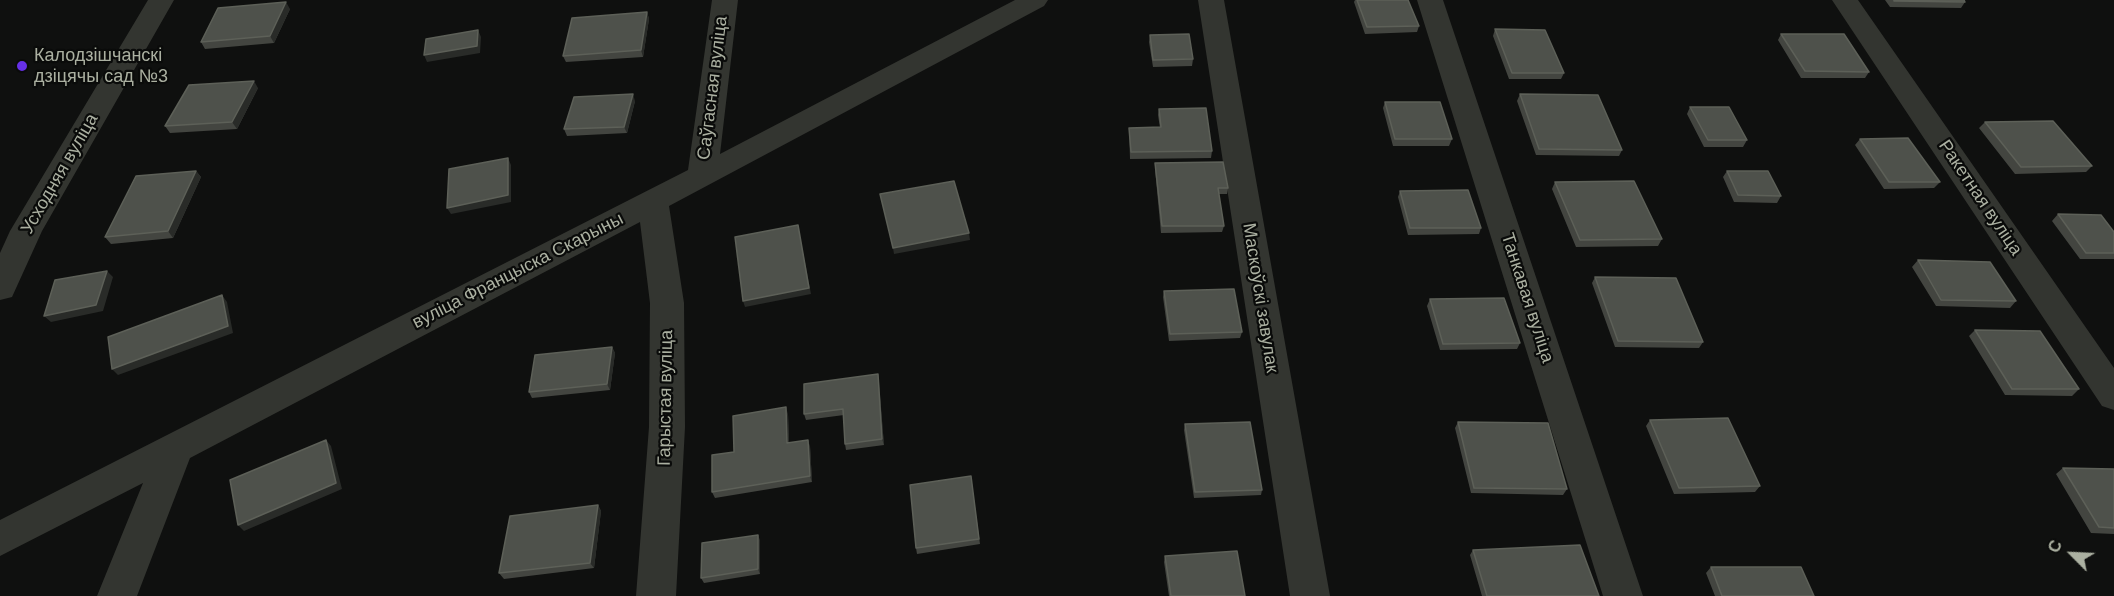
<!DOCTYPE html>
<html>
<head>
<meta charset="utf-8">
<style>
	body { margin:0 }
	#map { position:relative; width:2114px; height:596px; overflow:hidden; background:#0f100f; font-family:Helvetica,sans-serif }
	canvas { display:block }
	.north { position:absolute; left:2042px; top:524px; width:60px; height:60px; -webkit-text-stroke:4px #0a0b0a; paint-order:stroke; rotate:294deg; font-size:16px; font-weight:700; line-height:24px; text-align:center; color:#abb0a1 }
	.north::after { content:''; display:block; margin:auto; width:21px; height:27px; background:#abb0a1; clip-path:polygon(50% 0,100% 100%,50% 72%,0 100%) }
</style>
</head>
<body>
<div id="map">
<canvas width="2114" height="596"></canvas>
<div class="north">С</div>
</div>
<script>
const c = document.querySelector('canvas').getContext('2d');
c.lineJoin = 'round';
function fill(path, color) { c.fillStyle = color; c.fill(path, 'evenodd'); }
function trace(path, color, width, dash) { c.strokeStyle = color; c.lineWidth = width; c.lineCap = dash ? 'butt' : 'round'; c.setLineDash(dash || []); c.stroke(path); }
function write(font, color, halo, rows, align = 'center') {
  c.font = font + ' Helvetica,sans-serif'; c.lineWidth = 4.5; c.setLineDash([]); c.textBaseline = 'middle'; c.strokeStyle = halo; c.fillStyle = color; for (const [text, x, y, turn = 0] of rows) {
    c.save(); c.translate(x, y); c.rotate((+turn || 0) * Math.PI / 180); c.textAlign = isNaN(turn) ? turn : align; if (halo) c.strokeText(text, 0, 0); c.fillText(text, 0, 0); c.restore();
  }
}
const minor = new Path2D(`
	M148 0H174L42 231 12 297 0 300V253L10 231Z
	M712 0H738L720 154 1015 0H1048L1044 6 669 206 684 303 685 427 676 596H636L649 427 650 303 640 222 190 458 137 596H97L143 483 0 556V520L688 170Z
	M1198 0H1224L1330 596H1290Z
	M1417 0H1443L1643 596H1603Z
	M1832 0H1858L2114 368V410L2102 406Z`);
const wall = new Path2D(`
	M1355 0H1408L1419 26 1417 32 1365 34 1354 2Z
	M1885 0H1964L1965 2 1961 8 1890 7Z
	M290 9 274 43 205 49 201 42Z
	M647 12 649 19 643 57 566 62 563 56Z
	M1495 29 1564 73 1561 79H1509L1493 36Z
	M1781 34 1869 72 1865 78H1801L1778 40Z
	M1150 35 1193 59 1192 66 1153 67 1149 42Z
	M258 88 237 129 170 133 165 126Z
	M1520 94 1622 150 1619 156 1536 155 1517 101Z
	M635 101 627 133 567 136 564 129Z
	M1385 102 1452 139 1449 146H1393L1383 108Z
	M1690 107 1747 140 1743 147H1704L1687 114Z
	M1159 109 1212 151 1211 158 1130 159 1129 128H1160L1158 115Z
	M1985 122 2092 166 2086 172 2015 174 1979 128Z
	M1860 139 1940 182 1934 188 1884 189 1855 145Z
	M1155 163 1228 188 1227 194H1219L1224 226 1222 232 1161 233 1155 169Z
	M196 171 201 177 173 238 111 244 105 237Z
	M1727 171 1781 196 1777 203 1734 202 1723 177Z
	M1555 182 1662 239 1658 246 1576 247 1552 189Z
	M1400 191 1481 228 1479 234 1408 235 1398 197Z
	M2058 214 2114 232V259H2080L2052 221Z
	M1918 260 2016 301 2010 308 1936 306 1912 267Z
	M1595 277 1703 342 1699 348 1615 347 1592 283Z
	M1164 291 1242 332 1240 338 1169 341 1163 297Z
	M1430 299 1520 343 1517 349 1440 350 1427 306Z
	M1975 330 2079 389 2072 396 2005 395 1969 336Z
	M612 347 615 353 610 390 532 398 529 392Z
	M878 374 884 445 846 450 845 444 844 415 806 420 804 414Z
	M788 414 789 443 810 446 812 482 715 498 712 492 734 452Z
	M1650 420 1760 486 1755 492 1674 494 1646 426Z
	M1458 422 1567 489 1563 495 1471 493 1455 428Z
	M1185 424 1262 490 1261 495 1194 498 1184 430Z
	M2063 468 2114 469V534L2091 533 2056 474Z
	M971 476 980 544 917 554 916 548Z
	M598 505 601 511 594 568 504 579 499 573Z
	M760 540V574L704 583 701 578Z
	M1473 550 1599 596H1482L1470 555Z
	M1165 556 1245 596H1169L1164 562Z
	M1711 567 1814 596H1715L1706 573Z`);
const shadedWall = new Path2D(`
	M286 2 290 9 274 43 270 36Z
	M647 12 649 19 643 57 641 50Z
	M478 30 481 37 480 53 427 62 424 55Z
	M254 81 258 88 237 129 232 122Z
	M633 94 635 101 627 133 624 127Z
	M508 158 511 165V202L451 214 447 208Z
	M196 171 201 177 173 238 168 231Z
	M798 225 811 294 745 307 743 301Z
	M969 233 970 240 894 254 893 248Z
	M107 271 113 277 103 311 51 322 44 316Z
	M222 295 227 302 233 333 118 375 112 369Z
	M612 347 615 353 610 390 607 384Z
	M878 374 879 381 884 445 882 439Z
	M786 407 788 414 789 449 787 443Z
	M326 440 331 446 342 489 244 531 238 525Z
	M808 440 810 446 812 482 810 476Z
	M598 505 601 511 594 568 590 563Z
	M758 535 760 540V574L758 569Z`);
const building = new Path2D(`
	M1357 0H1408L1419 26 1367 27Z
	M1894 0H1964L1965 2 1894 1Z
	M286 2 270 36 201 42 218 8Z
	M647 12 641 50 563 56 572 18Z
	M1495 29 1545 30 1564 73H1512Z
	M478 30 477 46 424 55 426 39Z
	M1189 34 1193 59 1153 60 1150 35Z
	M1781 34H1844L1869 72 1805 71Z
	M254 81 232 122 165 126 189 85Z
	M633 94 624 127 564 129 574 97Z
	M1520 94 1598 95 1622 150 1539 149Z
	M1385 102H1440L1452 139H1395Z
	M1690 107H1729L1747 140H1708Z
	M1206 108 1212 151 1131 152 1129 128 1161 127 1159 109Z
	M2053 121 2092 166 2021 167 1985 122Z
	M1908 138 1940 182H1889L1860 139Z
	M508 158V195L447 208 449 169Z
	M1223 162 1228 188H1218L1224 226H1162L1155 163Z
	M196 171 168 231 105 237 136 176Z
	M1727 171H1768L1781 196 1738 195Z
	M954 181 969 233 893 248 880 194Z
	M1634 181 1662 239 1580 240 1555 182Z
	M1468 190 1481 228H1410L1400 191Z
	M2058 214 2101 215 2114 232V253H2086Z
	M798 225 809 288 743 301 735 237Z
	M1918 260 1990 262 2016 301 1941 300Z
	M107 271 96 305 44 316 55 280Z
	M1595 277 1676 278 1703 342 1618 341Z
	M1234 289 1242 332 1170 334 1164 291Z
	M222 295 228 326 112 369 108 337Z
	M1504 298 1520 343 1443 344 1430 299Z
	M1975 330 2040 331 2079 389H2012Z
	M612 347 607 384 529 392 535 355Z
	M878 374 882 439 845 444 843 409 804 414V384Z
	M786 407 787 443 808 440 810 476 712 492V455L734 452 733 416Z
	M1728 418 1760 486 1679 488 1650 420Z
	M1250 422 1262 490 1195 492 1185 424Z
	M1458 422 1548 423 1567 489 1474 488Z
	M326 440 336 483 238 525 230 480Z
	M2063 468 2114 469V528L2099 527Z
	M971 476 979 539 916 548 910 485Z
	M598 505 590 563 499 573 510 516Z
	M758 535V569L701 578 702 543Z
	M1580 545 1599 596H1487L1473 550Z
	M1237 551 1245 596H1171L1165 556Z
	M1711 567H1801L1814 596H1722Z`);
const markers = [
	[22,66,6,"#6630e7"]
];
const poiNames = [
	["Калодзішчанскі",34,56],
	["дзіцячы сад №3",34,77]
];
const streetNames = [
	["Саўгасная вуліца",713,88,-83],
	["Усходняя вуліца",60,174,-60],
	["Ракетная вуліца",1980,198,56],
	["вуліца Францыска Скарыны",518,271,-27],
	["Маскоўскі завулак",1260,298,81],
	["Танкавая вуліца",1527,298,72],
	["Гарыстая вуліца",666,398,-89]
];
fill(minor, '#333530');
fill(wall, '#434540');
fill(shadedWall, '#292b28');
fill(building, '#4e514b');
trace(building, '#5d6058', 1.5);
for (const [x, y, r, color] of markers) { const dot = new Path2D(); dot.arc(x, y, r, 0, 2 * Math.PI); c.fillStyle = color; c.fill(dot); trace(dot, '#0a0b0a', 2); }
write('18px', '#abb0a1', '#0a0b0a', poiNames, 'left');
write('18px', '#abb0a1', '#0a0b0a', streetNames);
</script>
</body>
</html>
